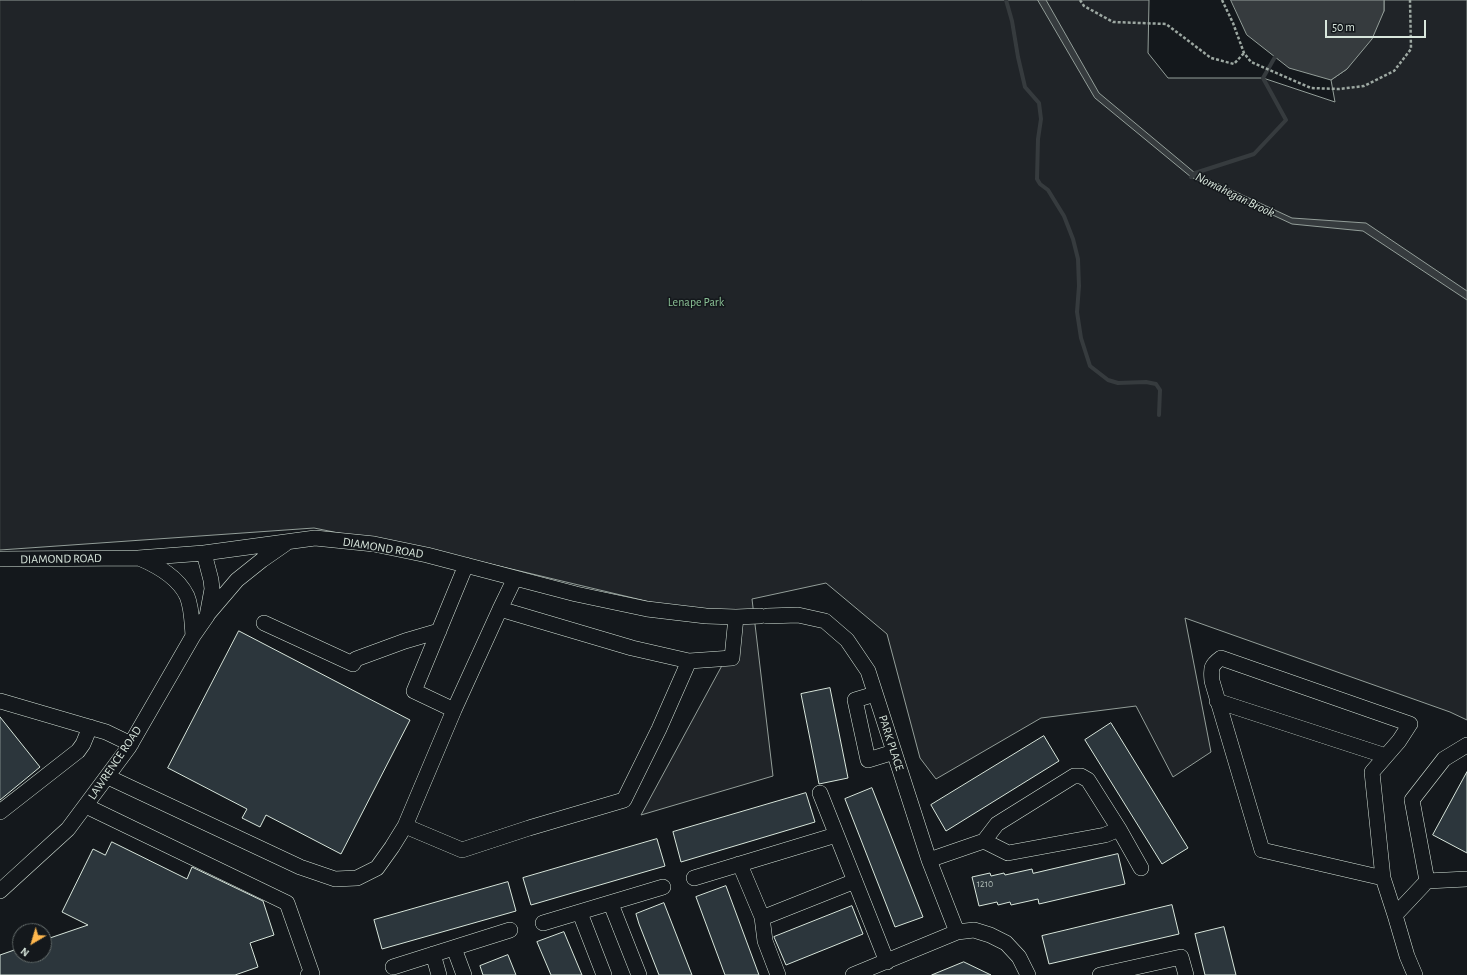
<!DOCTYPE html>
<html>
<head>
<meta charset="utf-8">
<style>
	body { margin:0 }
	#map { position:relative; width:1467px; height:975px; overflow:hidden; background:#14181c; font-family:"Alegreya Sans",sans-serif }
	canvas { display:block }
	.north { position:absolute; left:12px; top:923px; width:40px; height:40px; box-sizing:border-box; background:#14181c; border:1px solid #626a69; border-radius:50%; rotate:218deg; font-size:11px; font-weight:700; line-height:16px; text-align:center; color:#d8e6dc }
	.north::after { content:''; display:block; margin:auto; width:14px; height:18px; background:#ffb74d; clip-path:polygon(50% 0,100% 100%,50% 72%,0 100%) }
	.scale { position:absolute; left:1325px; top:20px; width:101px; height:18px; box-sizing:border-box; border:2px solid #d8e6dc; border-top:0; padding-left:5px; font-size:12px; line-height:14px; white-space:nowrap; color:#d8e6dc; -webkit-text-stroke:3px #14181c; paint-order:stroke }
</style>
</head>
<body>
<div id="map">
<canvas width="1467" height="975"></canvas>
<div class="north">N</div>
<div class="scale">50 m</div>
</div>
<script>
const c = document.querySelector('canvas').getContext('2d');
c.lineJoin = 'round';
function fill(path, color) { c.fillStyle = color; c.fill(path, 'evenodd'); }
function trace(path, color, width, dash) { c.strokeStyle = color; c.lineWidth = width; c.lineCap = dash ? 'butt' : 'round'; c.setLineDash(dash || []); c.stroke(path); }
function write(font, color, halo, rows, align = 'center') {
  c.font = font + ' "Alegreya Sans",sans-serif'; c.lineWidth = 3; c.setLineDash([]); c.textBaseline = 'middle'; c.strokeStyle = halo; c.fillStyle = color; for (const [text, x, y, turn = 0] of rows) {
    c.save(); c.translate(x, y); c.rotate((+turn || 0) * Math.PI / 180); c.textAlign = isNaN(turn) ? turn : align; if (halo) c.strokeText(text, 0, 0); c.fillText(text, 0, 0); c.restore();
  }
}
const green = new Path2D(`
	M0 0H1149L1148 53 1168 78H1263L1335 102 1331 80 1347 69 1384 11V0H1467V720L1450 712 1185 618 1211 752 1173 777 1136 706 1041 718 936 779 920 758 887 634 826 583 752 599 773 776 641 815 732 647 725 613 688 611 482 562 314 528 0 550Z`);
const water = new Path2D(`
	M1038 0H1046L1099 93 1195 173 1292 218 1366 223 1467 291V300L1363 231 1292 224 1191 177 1095 98Z
	M1231 0H1384V11L1372 39 1347 69 1331 80 1289 68 1247 35Z`);
const stream = new Path2D(`
	M1006 0 1012 21 1018 57 1025 87 1039 103 1041 119 1038 139 1037 179 1040 184 1048 190 1064 216 1073 239 1078 259 1079 286 1077 312 1081 338 1090 366 1108 380 1118 383 1146 382 1156 384 1160 390 1159 415
	M1191 177 1195 173 1254 154 1286 120 1263 78 1275 57`);
const building = new Path2D(`
	M239 631 410 720 341 854 266 815 260 827 242 818 247 809 168 768Z
	M830 688 848 778 819 784 801 694Z
	M0 717 40 767 0 800Z
	M1111 723 1188 848 1162 864 1085 740Z
	M1044 736 1059 761 946 831 931 805Z
	M1467 772V853L1433 835Z
	M872 788 923 917 895 927 845 799Z
	M806 793 815 822 681 862 673 832Z
	M657 839 665 866 531 905 523 878Z
	M112 842 187 879 192 867 263 901 274 935 250 943 258 967 235 975H0V955L20 948V955H44V940L88 925 62 912 93 849 105 855Z
	M1118 854 1125 884 1039 904 1038 899 1011 905 1010 902 998 905 997 902 979 906 972 877 990 873 991 876 1004 873 1005 875 1032 869 1033 873Z
	M508 882 516 911 382 949 374 920Z
	M726 886 759 975H725L696 897Z
	M664 903 692 975H659L639 924 636 914Z
	M1172 905 1179 934 1049 964 1042 936Z
	M852 906 863 934 786 965 774 937Z
	M1224 927 1236 975H1205L1195 934Z
	M564 932 582 975H551L537 942Z
	M508 955 516 975H483L480 966Z
	M964 962 991 975H932Z`);
const path = new Path2D(`
	M1080 0 1084 6 1113 22 1166 24 1211 58 1234 64 1244 53
	M1222 0 1233 23 1244 53 1251 62 1311 88 1339 89 1364 86 1394 71 1411 49 1410 0`);
const minor = new Path2D(`
	M139 558C158 566 178 577 187 596 192 608 192 623 193 636
	M0 559 138 558 204 553 315 538 374 544 427 555 576 594 647 609 706 616 736 617 760 616
	M208 614 237 580 262 560 285 544
	M767 616 798 615 825 621 847 640 868 671 929 860 957 932
	M264 623 353 664 356 659 405 641 439 631
	M689 661 732 658 736 617
	M875 694 855 700 868 760 894 752
	M0 701 106 732 131 744
	M1217 701 1386 756
	M454 710 500 609
	M108 777 300 867 335 879 357 878 377 868 392 847 405 826 462 850 529 828 624 800 659 729 689 661 632 648 500 609 515 578
	M820 793 887 962
	M86 806 287 903 312 974 308 975
	M0 812 78 751 83 744 90 727
	M405 826 454 710 414 691 466 565
	M984 841 1008 853 1105 835 1119 829
	M929 860 984 841 997 824 1074 776H1081L1088 780 1119 829 1141 868
	M739 864 741 867 762 917 765 941 778 975
	M694 878 836 835
	M1383 878 1262 850 1212 681C1211 669 1210 666 1221 658L1410 724 1399 741 1372 772 1383 878 1395 915 1407 956 1415 975
	M1427 881 1412 800 1444 759 1467 745
	M0 891 68 829 129 747 193 636 207 616 212 589 211 580 204 553
	M611 904 639 975
	M580 913 604 975
	M1395 915 1427 881 1467 879
	M762 918 855 881
	M543 923 663 887
	M454 948 464 975
	M433 954 439 975
	M393 967 510 930
	M853 975 957 932 974 930 990 935 1006 943 1019 957 1028 975
	M1100 975 1181 957 1186 975`);
const numberNames = [
	["1210",985,884]
];
const parkNames = [
	["Lenape Park",696,302]
];
const streetNames = [
	["DIAMOND ROAD",383,548,9],
	["DIAMOND ROAD",61,559,-1],
	["PARK PLACE",891,743,72],
	["LAWRENCE ROAD",115,763,-56]
];
const waterNames = [
	["Nomahegan Brook",1235,195,26]
];
fill(green, '#202428');
trace(green, '#939e99', 1);
fill(water, '#363b3e');
trace(water, '#939e99', 1);
trace(stream, '#363b3e', 4);
fill(building, '#2c363c');
trace(building, '#d8e6dc', 1);
trace(minor, '#d8e6dc', 16);
trace(path, '#9da8a2', 2.5, [3, 2]);
trace(minor, '#14181c', 15);
write('10px', '#adbab4', null, numberNames);
write('12px', '#8ac095', '#14181c', parkNames);
write('12px', '#d8e6dc', '#14181c', streetNames);
write('italic 13px', '#d8e6dc', '#14181c', waterNames);
</script>
</body>
</html>
